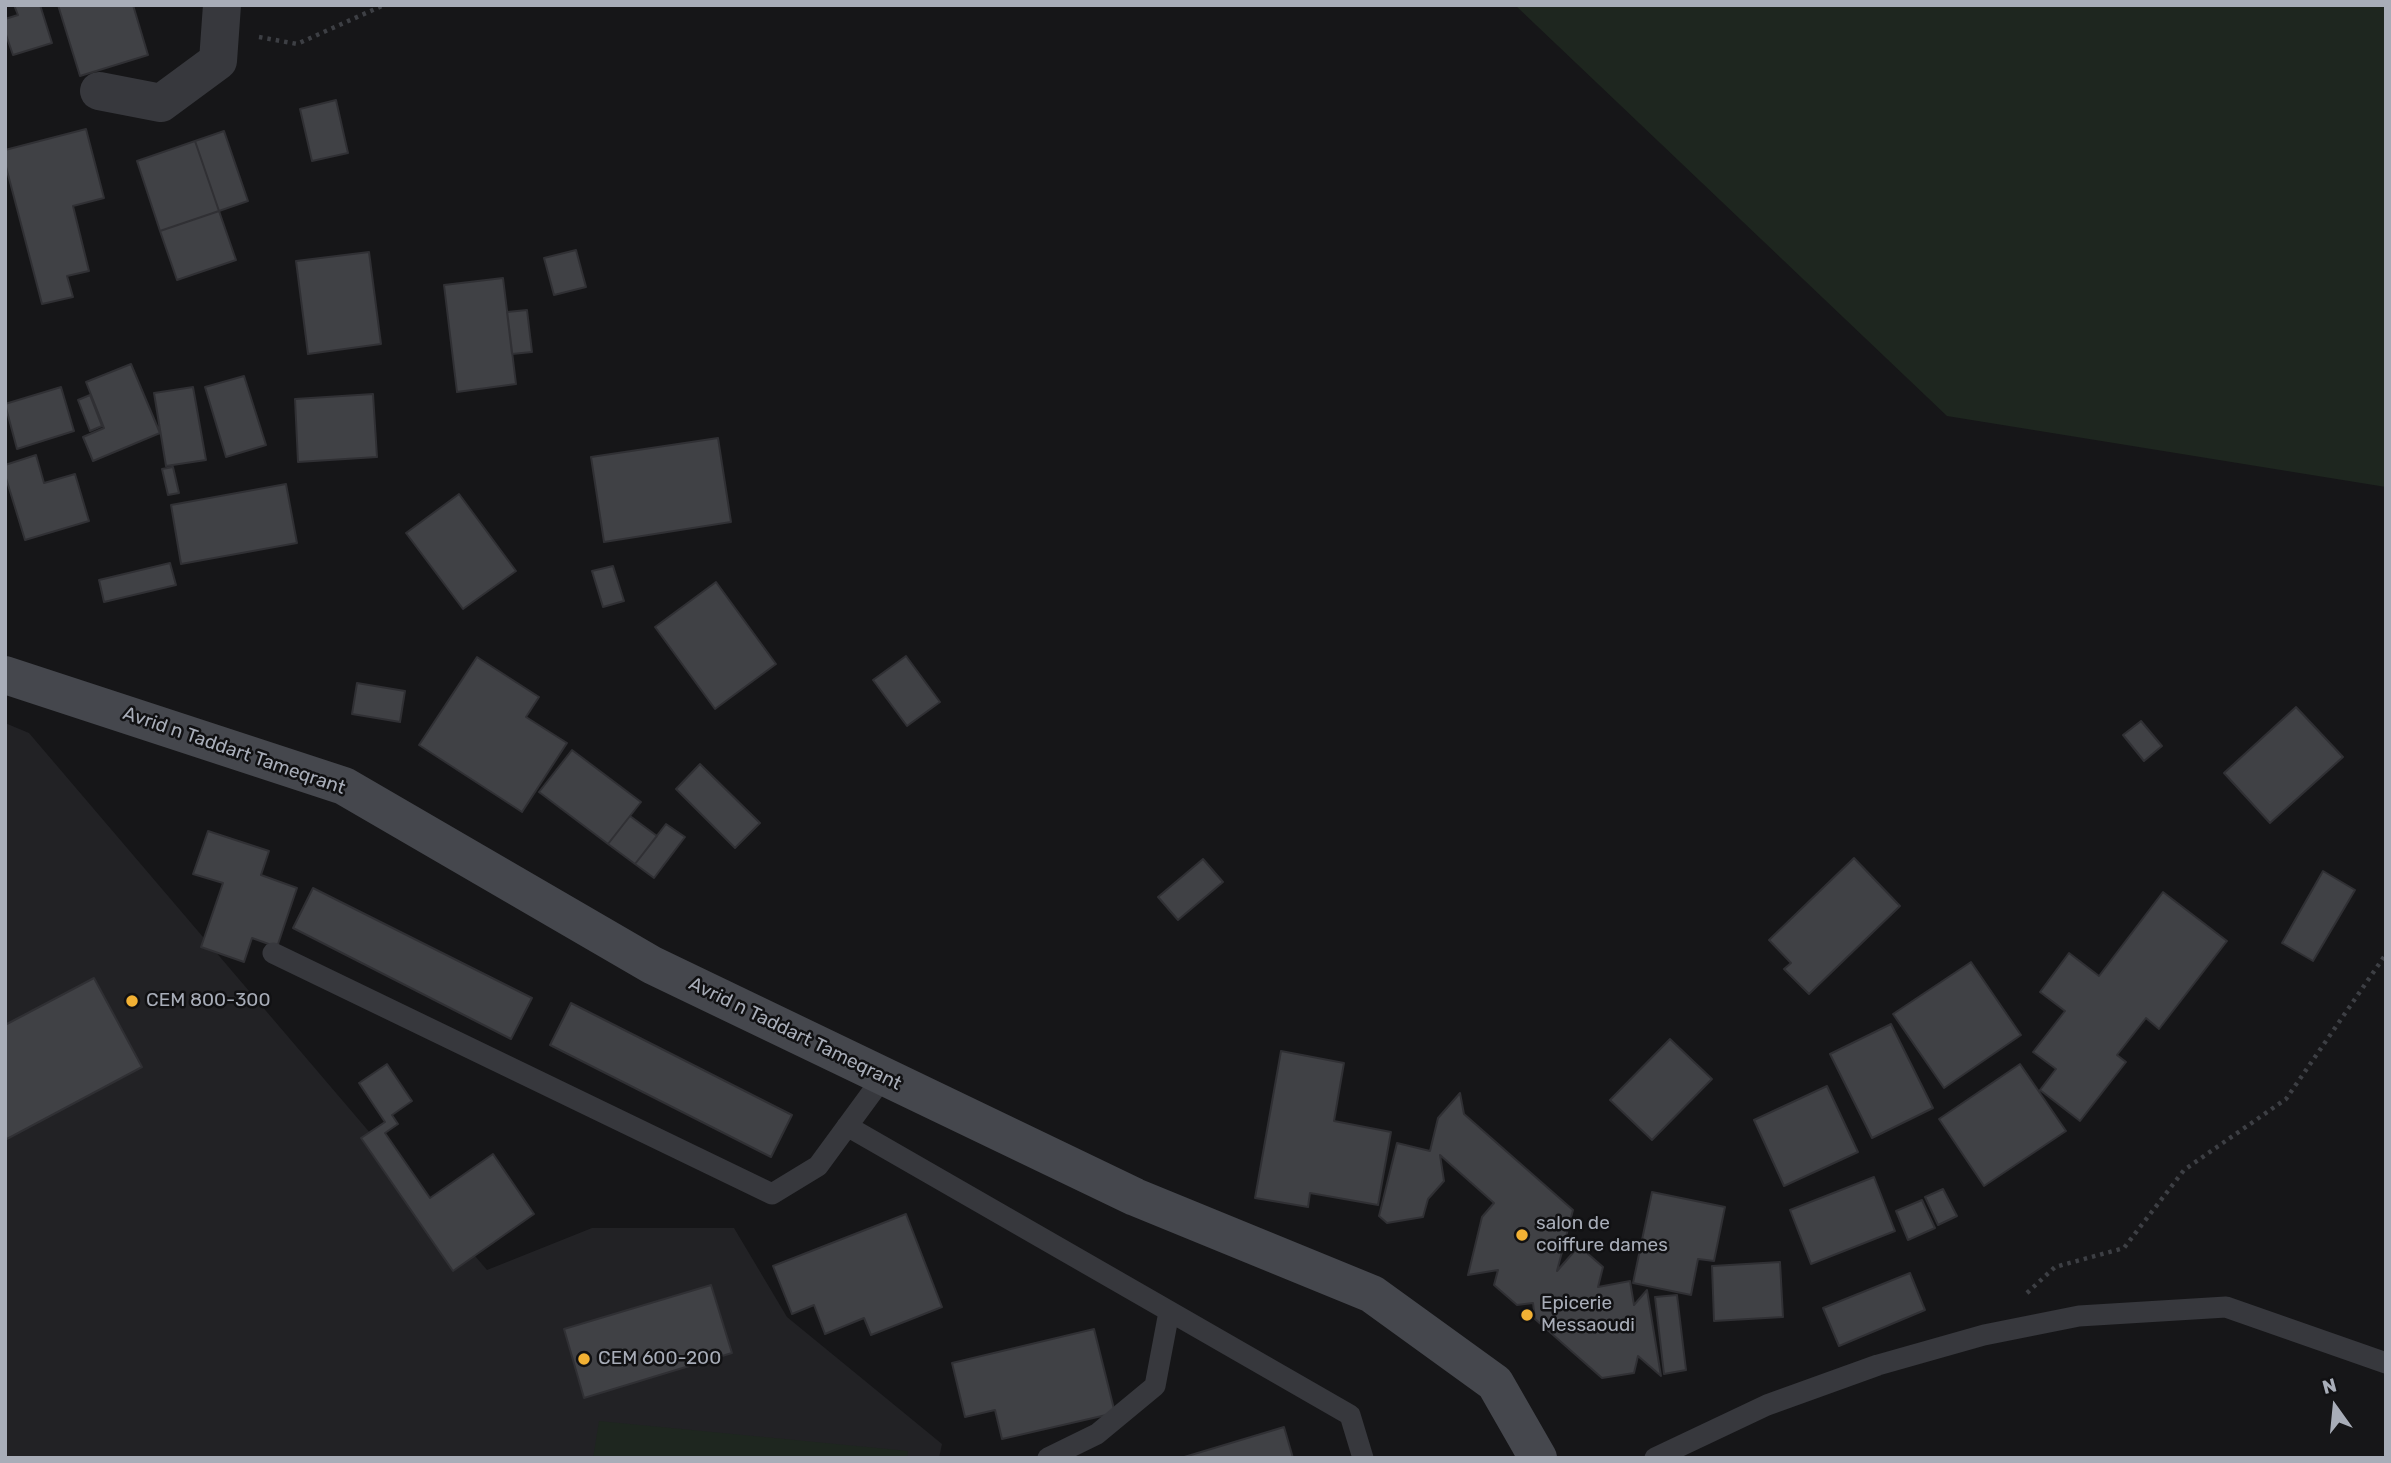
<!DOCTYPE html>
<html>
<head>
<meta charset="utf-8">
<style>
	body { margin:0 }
	#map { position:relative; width:2391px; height:1463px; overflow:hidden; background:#161618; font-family:Rubik,sans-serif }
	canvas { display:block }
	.frame { position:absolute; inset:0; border:7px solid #a8adb8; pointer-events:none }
	.north { position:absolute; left:2300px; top:1372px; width:70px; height:70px; -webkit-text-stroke:5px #111113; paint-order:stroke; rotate:345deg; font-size:19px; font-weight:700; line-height:28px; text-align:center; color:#a8adb8 }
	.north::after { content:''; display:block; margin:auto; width:24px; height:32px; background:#a8adb8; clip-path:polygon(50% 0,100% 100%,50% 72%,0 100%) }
</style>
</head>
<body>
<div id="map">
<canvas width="2391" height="1463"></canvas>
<div class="frame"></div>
<div class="north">N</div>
</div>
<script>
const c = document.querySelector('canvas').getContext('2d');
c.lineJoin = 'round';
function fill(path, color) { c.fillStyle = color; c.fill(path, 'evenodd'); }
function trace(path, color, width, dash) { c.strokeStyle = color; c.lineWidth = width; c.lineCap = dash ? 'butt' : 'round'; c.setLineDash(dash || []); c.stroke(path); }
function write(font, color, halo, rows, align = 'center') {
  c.font = font + ' Rubik,sans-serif'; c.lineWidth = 5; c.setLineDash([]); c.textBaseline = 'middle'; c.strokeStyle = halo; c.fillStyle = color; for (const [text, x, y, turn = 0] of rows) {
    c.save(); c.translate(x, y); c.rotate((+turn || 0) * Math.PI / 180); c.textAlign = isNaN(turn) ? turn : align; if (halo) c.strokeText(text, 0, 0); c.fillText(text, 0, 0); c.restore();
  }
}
const built = new Path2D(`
	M5 723 29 733 487 1270 592 1228H734L787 1317 942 1444 939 1458H5Z`);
const green = new Path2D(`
	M1515 5H2386V487L1947 416Z
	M599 1421 908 1451 907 1458H593Z`);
const building = new Path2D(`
	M14 5H40L52 43 13 55 5 32V19L18 15Z
	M58 5H133L148 55 80 76Z
	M336 100 348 153 312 161 300 109Z
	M86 129 104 198 73 206 89 271 67 276 73 297 42 304 5 163V150Z
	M224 131 248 201 219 211 195 141Z
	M195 141 219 211 160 231 137 161Z
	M219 211 236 260 177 280 160 231Z
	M576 250 586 287 554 295 544 258Z
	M369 252 381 344 308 354 296 261Z
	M503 278 516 384 457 392 444 285Z
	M527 310 532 352 512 354 507 312Z
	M131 364 160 433 93 461 83 437 104 428 86 382Z
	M244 376 266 445 226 457 205 387Z
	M61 387 74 431 17 449 5 404Z
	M193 387 206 460 166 466 154 393Z
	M373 394 377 457 298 462 295 399Z
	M90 395 102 426 90 431 78 400Z
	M718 438 731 522 604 542 591 457Z
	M36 455 44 483 75 474 89 521 25 540 5 475V465Z
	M173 467 179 493 168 495 162 469Z
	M286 484 297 543 181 564 171 505Z
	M459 494 516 571 463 609 406 533Z
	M170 563 176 585 104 602 99 580Z
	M613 566 624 601 603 607 592 571Z
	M716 582 776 664 715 709 655 627Z
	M906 656 940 702 907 726 873 680Z
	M477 657 539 697 526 717 567 743 522 812 419 745Z
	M357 683 405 691 400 722 352 714Z
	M2296 707 2343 757 2270 823 2224 773Z
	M2141 721 2162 746 2144 761 2123 735Z
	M572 750 641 802 608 844 539 792Z
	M700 764 760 823 735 848 676 789Z
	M630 816 657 836 635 864 608 844Z
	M666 824 685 837 654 878 635 864Z
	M208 831 269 851 261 875 297 888 277 947 252 938 244 962 201 947 223 883 193 874Z
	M1854 858 1900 906 1809 994 1784 969 1791 963 1769 940Z
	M1203 859 1223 882 1178 920 1158 897Z
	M2323 871 2355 890 2313 961 2282 943Z
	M313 888 532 998 511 1039 293 928Z
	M2163 892 2227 941 2159 1029 2146 1018 2117 1055 2126 1062 2080 1121 2040 1090 2056 1069 2033 1052 2065 1011 2040 992 2069 953 2099 976Z
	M1971 962 2021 1035 1944 1088 1893 1014Z
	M94 978 142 1067 5 1140V1025Z
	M571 1003 792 1115 771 1157 550 1045Z
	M1891 1024 1933 1108 1872 1138 1830 1054Z
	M1670 1039 1712 1079 1652 1140 1610 1100Z
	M1281 1051 1344 1063 1334 1121 1391 1132 1378 1205 1310 1193 1308 1207 1255 1198Z
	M387 1064 412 1101 392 1115 398 1124 385 1133 430 1198 493 1154 534 1214 453 1271 361 1138 385 1122 359 1083Z
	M2020 1064 2066 1131 1984 1186 1939 1119Z
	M1827 1086 1858 1152 1784 1186 1754 1120Z
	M1460 1093 1464 1114 1573 1210 1557 1271 1579 1246 1603 1267 1598 1287 1630 1281 1634 1305 1647 1290 1661 1376 1638 1356 1634 1373 1602 1378 1535 1319 1533 1303 1517 1305 1494 1285 1498 1270 1468 1275 1482 1217 1494 1203 1440 1155 1444 1181 1428 1199 1423 1217 1387 1223 1379 1216 1397 1143 1430 1151 1438 1118Z
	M1874 1177 1895 1231 1811 1264 1790 1210Z
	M1943 1189 1957 1216 1938 1225 1925 1197Z
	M1652 1192 1725 1207 1714 1261 1698 1259 1691 1295 1633 1283Z
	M1922 1200 1935 1228 1908 1240 1896 1211Z
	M906 1214 942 1307 871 1335 864 1318 825 1334 814 1305 792 1314 773 1266Z
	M1780 1262 1783 1317 1714 1321 1712 1266Z
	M1910 1273 1925 1310 1839 1346 1823 1308Z
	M711 1285 732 1353 584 1398 564 1329Z
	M1677 1295 1686 1370 1664 1374 1655 1297Z
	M1094 1329 1115 1413 1002 1439 995 1410 965 1417 952 1363Z
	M1284 1427 1293 1458H1181Z`);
const path = new Path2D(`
	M259 37 297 44 384 5
	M2027 1293 2055 1267 2124 1248 2184 1170 2286 1099 2386 954`);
const lane = new Path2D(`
	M273 953 772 1194 818 1166 884 1076
	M847 1126 1350 1415 1363 1458
	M1048 1458 1097 1434 1155 1386 1169 1312
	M1655 1458 1767 1405 1878 1365 1984 1335 2079 1316 2226 1307 2386 1363`);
const street = new Path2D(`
	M99 91 161 103 218 61 222 5`);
const secondary = new Path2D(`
	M5 675 344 786 652 965 1135 1197 1372 1294 1495 1383 1538 1458`);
const markers = [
	[132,1001,7,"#f2b134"],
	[1522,1235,7,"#f2b134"],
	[1527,1315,7,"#f2b134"],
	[584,1359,7,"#f2b134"]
];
const streetNames = [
	["Avrid n Taddart Tameqrant",234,751,19],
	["Avrid n Taddart Tameqrant",795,1034,26]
];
const poiNames = [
	["CEM 800-300",146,1001],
	["salon de",1536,1224],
	["coiffure dames",1536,1246],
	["Epicerie",1541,1304],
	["Messaoudi",1541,1326],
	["CEM 600-200",598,1359]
];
fill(built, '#222225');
fill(green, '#1e261f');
fill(building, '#404145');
trace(building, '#303034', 2);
trace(path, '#3d3f44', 4.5, [3.5, 5]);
trace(lane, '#37383d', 21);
trace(street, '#37383d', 38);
trace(secondary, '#45474d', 38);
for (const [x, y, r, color] of markers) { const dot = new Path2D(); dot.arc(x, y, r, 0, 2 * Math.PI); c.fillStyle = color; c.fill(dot); trace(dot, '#111113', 2.5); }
write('19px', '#a8adb8', '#111113', streetNames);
write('19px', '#a8adb8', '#111113', poiNames, 'left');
</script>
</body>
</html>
